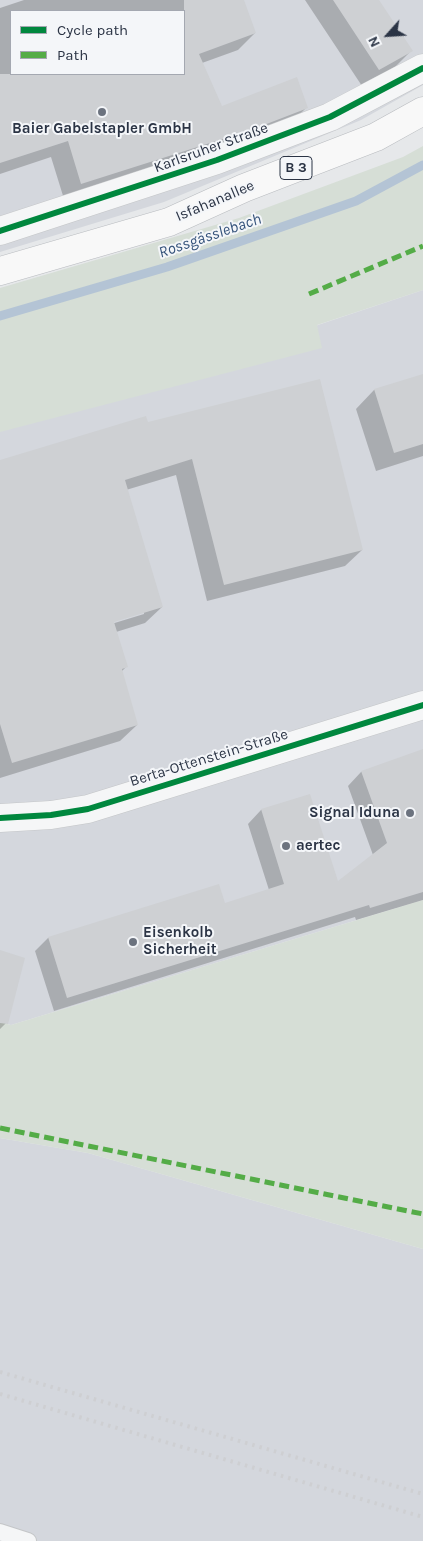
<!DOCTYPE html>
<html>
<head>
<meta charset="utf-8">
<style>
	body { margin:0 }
	#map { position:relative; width:423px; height:1541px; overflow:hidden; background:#e6e8ea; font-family:Karla,sans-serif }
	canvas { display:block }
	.legend { position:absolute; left:10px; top:10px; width:175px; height:65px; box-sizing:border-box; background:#f4f6f9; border:1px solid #a4a8b1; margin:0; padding:6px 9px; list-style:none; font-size:15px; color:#2b3445 }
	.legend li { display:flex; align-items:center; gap:10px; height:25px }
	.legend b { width:25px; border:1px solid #a4a8b1 }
	.north { position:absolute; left:363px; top:10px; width:50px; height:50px; -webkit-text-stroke:4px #f4f6f9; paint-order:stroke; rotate:244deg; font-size:14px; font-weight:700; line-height:20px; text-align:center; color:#2b3445 }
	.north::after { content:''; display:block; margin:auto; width:18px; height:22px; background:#2b3445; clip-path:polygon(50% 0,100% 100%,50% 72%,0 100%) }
</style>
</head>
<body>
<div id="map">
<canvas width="423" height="1541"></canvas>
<ul class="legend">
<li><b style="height:6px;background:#00873e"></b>Cycle path</li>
<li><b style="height:6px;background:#54ac47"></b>Path</li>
</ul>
<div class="north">N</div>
</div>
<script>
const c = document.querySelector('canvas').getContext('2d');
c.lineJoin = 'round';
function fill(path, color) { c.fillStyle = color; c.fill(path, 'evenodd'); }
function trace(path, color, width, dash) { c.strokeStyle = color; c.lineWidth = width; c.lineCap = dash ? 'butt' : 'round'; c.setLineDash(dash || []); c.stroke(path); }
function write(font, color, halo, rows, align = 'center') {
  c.font = font + ' Karla,sans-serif'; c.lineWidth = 4; c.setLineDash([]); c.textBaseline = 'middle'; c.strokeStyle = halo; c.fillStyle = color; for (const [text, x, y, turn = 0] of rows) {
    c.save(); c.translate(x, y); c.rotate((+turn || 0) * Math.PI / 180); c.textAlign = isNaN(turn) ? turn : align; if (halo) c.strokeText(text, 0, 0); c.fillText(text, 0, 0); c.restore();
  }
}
const built = new Path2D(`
	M0 0H423V85L361 120 164 202 0 252ZM11 11H184V74H11Z
	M423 290V900L11 1025 0 1022V431Z
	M0 1138 88 1153 423 1249V1541H0Z`);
const green = new Path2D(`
	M423 146V290L317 325 322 348 0 432V288L239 218 403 157Z
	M423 900V1249L88 1153 0 1138V1022L11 1025Z`);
const shadow = new Path2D(`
	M24 0H242L255 33 238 50 202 63 222 108H306L290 124 64 199 51 157 0 174V8ZM11 11H184V74H11Z
	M305 0H377L411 51 395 67 362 86Z
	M423 375V456L376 471 356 409 374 390Z
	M148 423 362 550 345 566 207 601 176 475 126 490 162 607 145 623 116 632 126 667 121 672 137 725 120 741 0 778V461ZM144 612V614L108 625V623Z
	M423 750V900L356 920 355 917 54 1011 35 951 48 938 224 905 269 890 248 824 261 810 309 795 337 883 373 855 348 786 361 772Z
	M0 951 7 1022 0 1029Z`);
const stream = new Path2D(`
	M0 316 167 267 356 201 423 165`);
const building = new Path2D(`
	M184 0H244L256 33 199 54 222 106 297 77 308 108 251 130 81 184 68 141 0 163V74H184Z
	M333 0H379L413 51 379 70Z
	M423 374V444L394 453 374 389Z
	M320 379 363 550 224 585 192 459 125 480 163 607 114 622 128 667 122 669 138 725 12 763 0 724V460L146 416 148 422Z
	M423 749V892L370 908 369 905 67 998 48 937 219 884 225 903 284 884 261 809 310 794 338 881 387 843 361 771Z
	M0 950 25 958 8 1024 0 1023Z`);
const service = new Path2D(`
	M0 1532 28 1541`);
const minor = new Path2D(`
	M0 231 217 160 330 117 423 68
	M0 818 51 815 88 809 423 705`);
const trunk = new Path2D(`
	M0 271 169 222 244 188 376 137 423 111`);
const rail = new Path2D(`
	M0 1372 423 1494
	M0 1394 423 1517`);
const quiet = new Path2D(`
	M309 294 423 246
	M0 1128 423 1214`);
const cycleway = new Path2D(`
	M0 231 217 160 330 117 423 68
	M0 818 51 815 88 809 423 705`);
const markers = [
	[102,112,5,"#6c737f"],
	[410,813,5,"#6c737f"],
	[286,846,5,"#6c737f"],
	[133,942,5,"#6c737f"]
];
const shields = [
	[296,168,32]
];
const shieldNames = [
	["B 3",296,168]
];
const poiNames = [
	["Baier Gabelstapler GmbH",102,129,"center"],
	["Signal Iduna",400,813,"right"],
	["aertec",296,846],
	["Eisenkolb",143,933],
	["Sicherheit",143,950]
];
const streetNames = [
	["Karlsruher Straße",211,148,-20],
	["Isfahanallee",215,201,-23],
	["Berta-Ottenstein-Straße",209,758,-17]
];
const waterNames = [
	["Rossgässlebach",210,236,-19]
];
fill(built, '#d4d7dd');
fill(green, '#d6ded6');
fill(shadow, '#0003');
trace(stream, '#b4c4d5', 9);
fill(building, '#ced0d3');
trace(service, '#c4c6c8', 18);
trace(minor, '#c4c6c8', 29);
trace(trunk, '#b8bbbf', 29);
trace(service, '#f5f6f7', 16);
trace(minor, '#f5f6f7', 28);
trace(trunk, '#f8f8f8', 28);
trace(rail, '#cecfd2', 4, [2.5, 5]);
trace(quiet, '#54ac47', 5, [10, 5]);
trace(cycleway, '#00873e', 6);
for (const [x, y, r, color] of markers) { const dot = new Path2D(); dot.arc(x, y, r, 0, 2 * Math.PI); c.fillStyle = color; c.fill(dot); trace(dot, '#f4f6f9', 2); }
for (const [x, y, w] of shields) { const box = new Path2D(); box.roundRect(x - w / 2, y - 11.5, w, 23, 4); c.fillStyle = '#f4f6f9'; c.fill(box); trace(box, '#2b3445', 1); }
write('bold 14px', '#2b3445', null, shieldNames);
write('bold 15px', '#2b3445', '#f4f6f9', poiNames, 'left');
write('15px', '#2b3445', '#f4f6f9', streetNames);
write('italic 16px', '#34527a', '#f4f6f9', waterNames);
</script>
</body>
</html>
